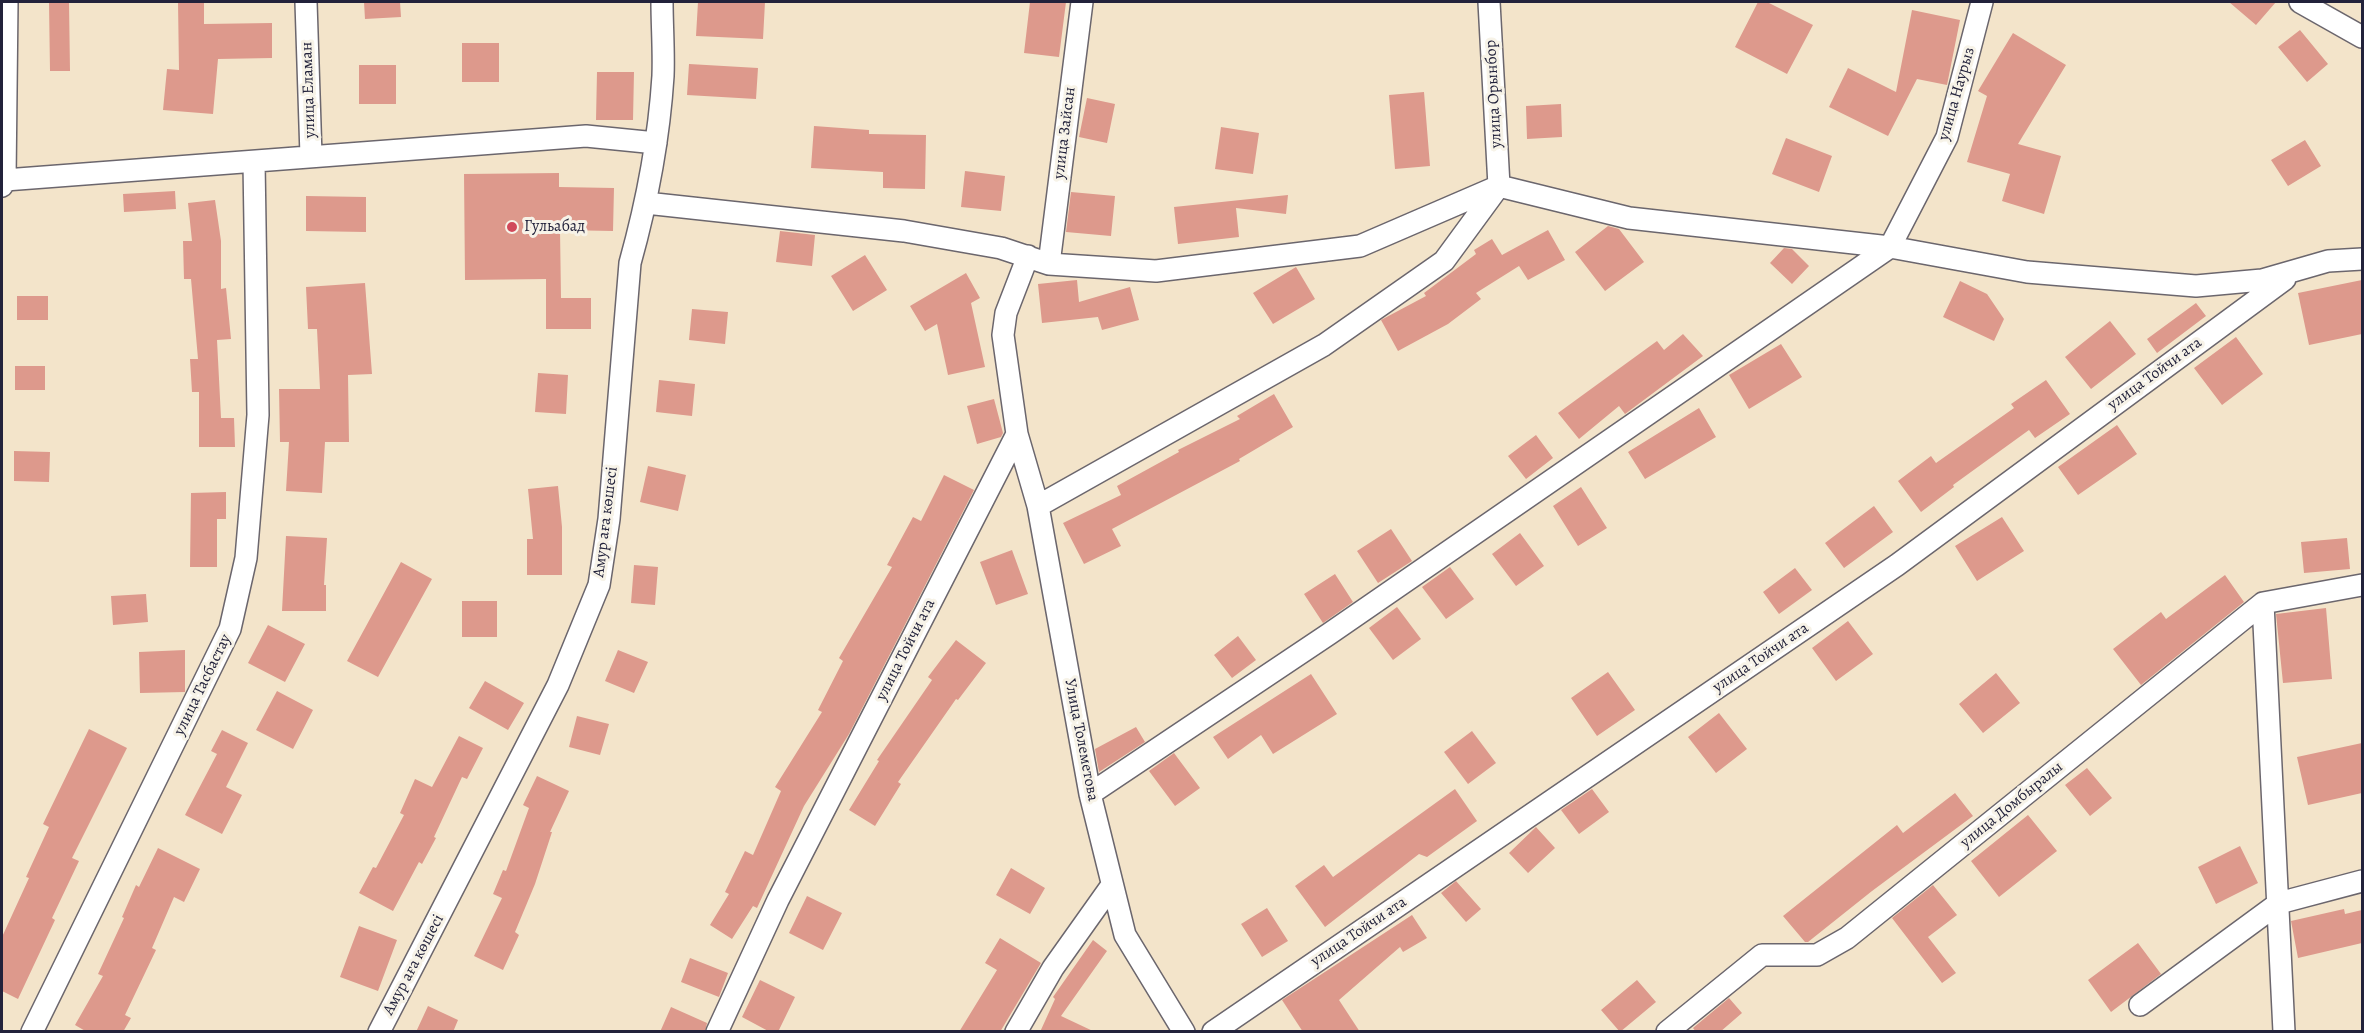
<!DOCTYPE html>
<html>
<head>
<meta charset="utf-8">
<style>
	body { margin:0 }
	#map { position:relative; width:2364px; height:1033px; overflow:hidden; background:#f3e4ca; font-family:Alegreya,serif }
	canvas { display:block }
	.frame { position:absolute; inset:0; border:3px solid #22223b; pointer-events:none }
</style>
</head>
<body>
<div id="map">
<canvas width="2364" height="1033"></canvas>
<div class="frame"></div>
</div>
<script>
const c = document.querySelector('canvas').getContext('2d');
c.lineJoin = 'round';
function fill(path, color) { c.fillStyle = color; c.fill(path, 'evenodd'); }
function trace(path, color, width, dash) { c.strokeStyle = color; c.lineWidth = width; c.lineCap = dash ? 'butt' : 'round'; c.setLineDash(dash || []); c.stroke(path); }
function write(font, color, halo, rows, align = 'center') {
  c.font = font + ' Alegreya,serif'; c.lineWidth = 6; c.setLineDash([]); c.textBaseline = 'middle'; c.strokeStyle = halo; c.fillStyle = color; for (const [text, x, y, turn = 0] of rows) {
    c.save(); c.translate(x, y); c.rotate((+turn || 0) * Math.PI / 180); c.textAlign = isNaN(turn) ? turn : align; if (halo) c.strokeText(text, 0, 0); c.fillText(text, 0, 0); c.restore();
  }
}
const building = new Path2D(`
	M49 2H69L70 71H50Z
	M178 2H204V24L272 23V58L218 59 213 114 163 110 167 69 179 70Z
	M364 2H400L401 17 365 19Z
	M698 2H765L763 39 696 36Z
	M1030 2H1066L1059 57 1024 53Z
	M1758 2H1767L1813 25 1787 74 1735 47Z
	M2229 2H2276L2256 25Z
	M1912 10 1960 20 1947 85 1917 79 1888 136 1829 107 1848 68 1896 92Z
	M2300 30 2328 64 2307 82 2278 47Z
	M2013 33 2066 65 2018 144 2061 156 2044 214 2002 201 2010 174 1967 162 1987 96 1978 91Z
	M462 43H499V82H462Z
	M689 64 758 68 756 99 687 95Z
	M359 65H396V104H359Z
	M597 72H634L633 120H596Z
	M1424 92 1430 166 1395 169 1389 95Z
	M1087 98 1115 104 1107 143 1079 137Z
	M1561 104 1562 137 1527 139 1526 106Z
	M814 126 869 130V134L926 135 925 189 883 188V172L811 168Z
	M1221 127 1259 133 1253 174 1215 169Z
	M1786 138 1832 156 1819 192 1772 174Z
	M2305 140 2321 166 2288 186 2271 160Z
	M965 171 1005 176 1001 211 961 207Z
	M559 173V187L614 188 613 231 560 230 561 298H591V329H546V279L465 280 464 174Z
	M175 191 176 209 124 212 123 194Z
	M1071 192 1115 196 1111 236 1066 232Z
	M1288 195 1286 214 1236 208 1239 237 1178 244 1174 207Z
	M306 196 366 197V232L306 231Z
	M215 200 221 241V289L226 288 231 339 217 340 221 418H234L235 447H199V392H192L190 359H198L191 279H184L183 241H192L188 203Z
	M1608 226 1619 229 1644 262 1605 291 1575 252Z
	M1548 230 1565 260 1528 280 1519 266 1476 293 1481 299 1448 324 1398 351 1381 320 1426 296 1424 293 1476 254 1474 250 1492 239 1502 255Z
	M780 231 815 235 812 266 776 262Z
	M1784 248 1792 249 1809 266 1792 284 1770 263Z
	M865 255 887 290 853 311 831 276Z
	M1296 267 1315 299 1273 324 1253 293Z
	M966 273 980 298 971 303 985 367 948 375 937 324 925 331 910 306Z
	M1077 280 1079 302 1130 287 1139 320 1102 330 1098 317 1042 323 1038 284Z
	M2362 280V334L2309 345 2298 293Z
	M1960 281 1987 294 2004 319 1994 341 1943 317Z
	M365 283 372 374 348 375 349 442H325L322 493 286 491 289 442H280L279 389H320L317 329H308L306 287Z
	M17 296H48V320H17Z
	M2196 303 2206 316 2157 353 2147 339Z
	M692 309 728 312 725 344 689 340Z
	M2110 321 2136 354 2091 389 2065 357Z
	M1683 334 1703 356 1625 414 1619 406 1579 439 1558 413 1657 341 1664 350Z
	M2236 337 2263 374 2222 405 2194 368Z
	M1781 344 1802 377 1749 409 1729 375Z
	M15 366H45V390H15Z
	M538 373 568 375 566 414 535 412Z
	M659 380 695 384 692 416 656 412Z
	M2046 380 2070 414 2035 438 2029 430 1953 485 1954 487 1921 512 1898 481 1931 456 1936 463 2014 408 2011 404Z
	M1274 394 1293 427 1239 459 1240 461 1112 529 1121 546 1084 564 1063 523 1121 495 1117 486 1179 452 1178 450 1240 419 1237 416Z
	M994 399 1003 433 1001 437 977 444 967 406Z
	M1699 408 1716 437 1645 479 1628 452Z
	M2117 425 2137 454 2078 495 2058 467Z
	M1536 435 1553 458 1526 479 1508 456Z
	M14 451 50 452 49 482 14 481Z
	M648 466 686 475 678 511 640 502Z
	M944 475 974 490 849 734 804 806 757 908 753 906 732 939 710 925 729 894 725 892 745 851 753 855 781 791 775 787 822 712 818 710 843 661 839 658 892 567 887 565 913 517 921 521Z
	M558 486 562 527V575H527V539H533L528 489Z
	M1581 487 1607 528 1578 546 1553 506Z
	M226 492V519H217V567H190L191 493Z
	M1874 506 1893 532 1844 568 1825 543Z
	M2002 517 2024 551 1977 581 1955 546Z
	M1391 529 1412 561 1378 583 1357 551Z
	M1520 533 1544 566 1516 586 1492 554Z
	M286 536 327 538 324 585H326V611H282Z
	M2347 538 2350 569 2304 573 2301 542Z
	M1012 550 1028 594 996 605 980 562Z
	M401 562 432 579 378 677 347 661Z
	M634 565 658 567 655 605 631 603Z
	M1450 567 1474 599 1446 619 1422 587Z
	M1795 568 1812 590 1779 614 1763 592Z
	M1335 574 1353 602 1323 623 1304 594Z
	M2225 575 2244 602 2141 685 2113 649 2161 612 2166 619Z
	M146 594 148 622 113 625 111 596Z
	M462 601H497V637H462Z
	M1397 607 1421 639 1393 660 1369 628Z
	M2326 608 2332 679 2283 683 2276 614Z
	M1848 621 1873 654 1836 681 1812 648Z
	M268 625 305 644 285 682 248 663Z
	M1238 636 1256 660 1232 678 1214 655Z
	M956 640 986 663 958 700 956 699 898 782 901 784 875 826 849 810 879 761 877 760 932 680 928 677Z
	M185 650V692L140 693 139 652Z
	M618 650 648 662 634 693 605 681Z
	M1608 672 1635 710 1597 736 1571 698Z
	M1996 673 2020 703 1983 733 1959 704Z
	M1311 674 1337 714 1273 754 1261 735 1228 759 1213 737Z
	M485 681 524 703 508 730 469 708Z
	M277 691 313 710 293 749 256 730Z
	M1719 713 1747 749 1716 773 1688 737Z
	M577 716 609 724 600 755 569 747Z
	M1136 727 1145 742 1099 772 1095 749Z
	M89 729 127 748 72 858 79 861 52 918 55 920 18 999 2 991V937L29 878 26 877 49 827 43 824Z
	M222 730 248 743 226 787 242 795 222 834 185 815 217 754 211 751Z
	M1472 731 1496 763 1468 784 1444 752Z
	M459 736 483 748 467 779 462 777 434 837 436 838 422 864 419 862 393 911 359 893 373 867 376 868 404 815 400 813 415 779 432 787Z
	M2362 743V793L2308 805 2297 757Z
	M1174 753 1200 788 1175 806 1149 771Z
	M2087 768 2112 798 2090 816 2065 785Z
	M537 776 569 791 550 832H552L535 884 515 932 519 935 503 970 474 956 502 898 493 894 503 870 506 871 529 808 523 805Z
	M1455 789 1477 821 1427 857 1419 854 1325 927 1295 886 1324 865 1333 877Z
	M1592 789 1609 812 1579 834 1561 810Z
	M1955 793 1973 816 1872 891 1808 942H1805L1783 916 1897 825 1903 833Z
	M2028 815 2057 851 1999 897 1971 861Z
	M1536 827 1555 848 1528 873 1509 853Z
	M2240 846 2258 883 2216 904 2198 867Z
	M158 848 200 869 184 902 174 897 152 948 156 950 125 1015 131 1018 123 1032H87L75 1025 103 976 98 974 124 918 122 917 136 885 139 887Z
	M1011 868 1045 888 1030 914 996 895Z
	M1456 881 1481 909 1466 922 1441 893Z
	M1933 885 1957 915 1928 937 1956 973 1942 983 1892 918Z
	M807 896 842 913 823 950 789 933Z
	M1267 908 1288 941 1262 957 1241 924Z
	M2344 909 2345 914 2362 910V943L2298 958 2291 921Z
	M1412 915 1427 938 1403 952 1400 947 1339 1000 1360 1032H1303L1282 1000Z
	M359 926 397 940 378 991 340 977Z
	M1000 938 1041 963 1000 1032H959L997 970 985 963Z
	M1093 940 1107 951 1061 1016 1095 1032H1040L1055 999 1053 997Z
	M2138 943 2161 974 2111 1012 2088 980Z
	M690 958 728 973 719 997 681 982Z
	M760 980 795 997 778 1032H770L742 1017Z
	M1637 980 1656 1002 1620 1032 1601 1010Z
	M1729 998 1742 1013 1720 1032H1696L1693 1028Z
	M428 1006 458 1020 453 1032H416Z
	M671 1007 707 1023 705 1032H660Z`);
const minor = new Path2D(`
	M306 2 311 156
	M2300 2 2362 37
	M5 180 586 136 656 143
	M2 186 5 180 7 2
	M646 203 904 231 1001 248 1049 264 1156 271 1360 246 1499 186 1629 218 1890 247 2027 272 2196 286 2262 280 2328 261 2362 259
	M1049 264 1082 2
	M1017 434 1038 506 1090 794 1125 935 1184 1032
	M1038 506 1324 345 1444 261 1499 186 1489 2
	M2263 603 2284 1032
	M1090 794 1329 634 1890 247 1947 137 1982 2
	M2140 1005 2279 903 2362 881
	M32 1032 230 629 246 558 258 415 254 162
	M379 1032 558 685 599 585 609 519 630 263C647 202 659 139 663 76 664 51 662 26 662 2
	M717 1032 778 900 1017 434 1003 335 1006 313 1028 256
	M1016 1032 1053 968 1112 885
	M1213 1032 1897 565 2285 279
	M1667 1032 1762 955H1817L1847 938 2263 603 2362 585`);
const markers = [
	[512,227,6,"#d1495b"]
];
const streetNames = [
	["улица Еламан",309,90,-92],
	["улица Орынбор",1494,94,-93],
	["улица Наурыз",1957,94,-74],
	["улица Зайсан",1065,133,-83],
	["улица Тойчи ата",2155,374,-36],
	["Амур аға көшесі",606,522,-83],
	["улица Тойчи ата",906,650,-63],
	["улица Тойчи ата",1761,658,-34],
	["улица Тасбастау",203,685,-64],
	["Улица Толеметова",1081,740,79],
	["улица Домбыралы",2012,805,-39],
	["улица Тойчи ата",1359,932,-34],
	["Амур аға көшесі",414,965,-62]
];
const poiNames = [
	["Гульабад",524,227]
];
fill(building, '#dd998c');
trace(minor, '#6b666d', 24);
trace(minor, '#fff', 21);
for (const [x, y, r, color] of markers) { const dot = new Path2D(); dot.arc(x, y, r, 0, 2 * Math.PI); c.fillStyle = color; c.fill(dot); trace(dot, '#f7f3e8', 2); }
write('16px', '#22223b', '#f7f3e8', streetNames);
write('16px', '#22223b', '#f7f3e8', poiNames, 'left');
</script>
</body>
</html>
